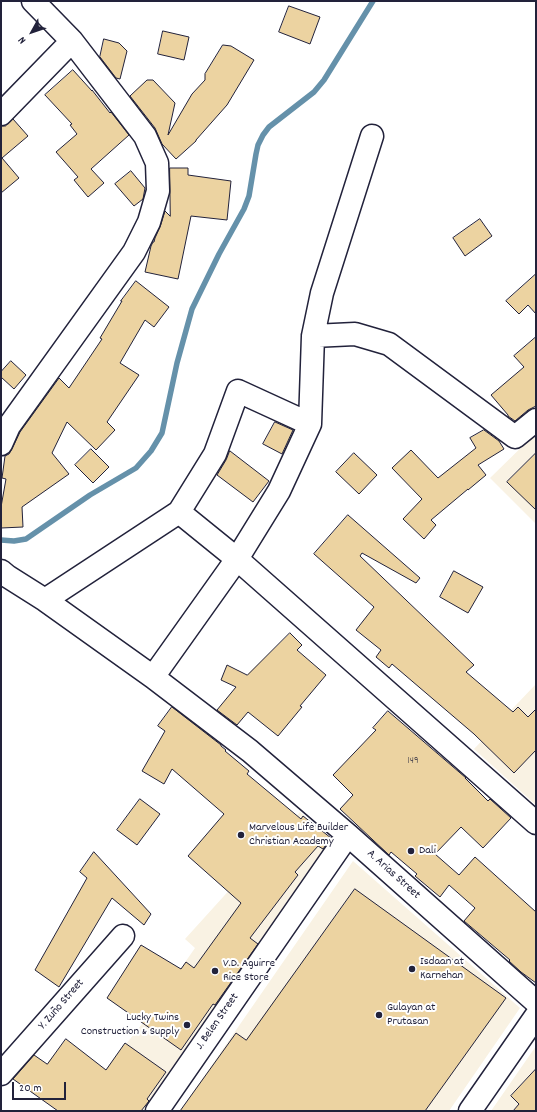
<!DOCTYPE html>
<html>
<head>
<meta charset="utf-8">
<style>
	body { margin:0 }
	#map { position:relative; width:537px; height:1112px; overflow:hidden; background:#fff; font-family:Dekko,sans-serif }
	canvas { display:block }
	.frame { position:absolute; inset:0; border:2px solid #22223b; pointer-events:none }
	.north { position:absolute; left:12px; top:12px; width:40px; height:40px; -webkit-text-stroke:3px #fff; paint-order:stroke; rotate:230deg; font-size:11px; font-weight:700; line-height:16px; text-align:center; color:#22223b }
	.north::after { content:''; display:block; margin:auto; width:14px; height:18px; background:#22223b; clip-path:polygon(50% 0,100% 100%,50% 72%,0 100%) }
	.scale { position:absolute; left:12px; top:1082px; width:54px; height:18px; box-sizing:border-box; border:2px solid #22223b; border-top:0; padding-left:5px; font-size:12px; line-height:14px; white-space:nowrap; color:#22223b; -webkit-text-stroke:3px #fff; paint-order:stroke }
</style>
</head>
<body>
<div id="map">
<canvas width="537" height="1112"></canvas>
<div class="frame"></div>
<div class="north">N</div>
<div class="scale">20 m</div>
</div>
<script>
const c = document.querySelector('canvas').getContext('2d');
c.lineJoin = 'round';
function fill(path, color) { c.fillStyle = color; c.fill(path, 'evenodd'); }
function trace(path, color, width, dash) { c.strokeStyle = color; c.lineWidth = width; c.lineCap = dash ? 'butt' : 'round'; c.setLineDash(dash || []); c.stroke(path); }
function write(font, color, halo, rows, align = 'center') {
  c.font = font + ' Dekko,sans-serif'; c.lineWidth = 4; c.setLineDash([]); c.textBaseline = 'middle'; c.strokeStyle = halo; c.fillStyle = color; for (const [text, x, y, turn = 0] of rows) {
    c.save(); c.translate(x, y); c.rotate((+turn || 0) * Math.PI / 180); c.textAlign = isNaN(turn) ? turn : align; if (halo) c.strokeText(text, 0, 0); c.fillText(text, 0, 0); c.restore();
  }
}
const built = new Path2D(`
	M536 433V524L490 478Z
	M536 684V805L474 749Z
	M300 812 332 842 144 1111H71L87 1093 142 1024 195 948 185 939Z
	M353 861 520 1008 449 1111H180Z
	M536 1046V1111H491Z`);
const stream = new Path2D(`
	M1 540 14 541 26 539 90 495 136 468 151 451 162 433 177 363 192 309 219 254 244 209 249 196 256 154 258 145 263 135 269 127 314 92 324 80 373 1`);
const building = new Path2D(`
	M289 6 320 17 310 44 279 32Z
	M163 31 189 37 184 60 158 54Z
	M104 39 119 43 127 51 120 79 116 78 100 57Z
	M223 45 231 46 254 60 227 105 196 140V141L176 159 162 144 155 128 130 96 147 80H153L175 103 168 135 192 94 205 80V74Z
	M73 70 92 91V90L110 113 111 112 129 135 91 169 104 183 88 197 74 180 78 177 56 152 77 134 70 125 72 124 45 95Z
	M13 119 28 136 2 158 19 178 1 193V126H5Z
	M170 168H188V175L231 181 227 220 191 216 178 279 145 272 151 246 153 242H154L155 238 160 227 165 211 170 216Z
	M131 171 145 188 143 199 134 206 115 184Z
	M480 219 492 236 465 256 453 238Z
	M536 274V314L528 305 519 314 506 301Z
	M136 281 169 307 154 327 145 320 120 363 139 375 107 422 115 430 96 450 67 422 52 453 69 474 22 507 23 527 1 528V507L6 479 2 478 5 456 9 454 12 449 20 432 59 378 69 388 102 339 100 338 122 301H121Z
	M536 337V406L528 410 515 421 508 416V415L491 395 524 367 514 356Z
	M11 361 26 375 14 389 1 377V372Z
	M275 422 293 430 282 454 263 444Z
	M484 430 499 441 504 449 478 465 486 475 468 490V489L431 520 436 525 424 539 403 519 422 499 392 468 411 450 438 478 476 448 470 438Z
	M91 449 109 467 93 483 75 465Z
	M230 451 269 481 253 502 217 475 226 460Z
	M354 453 377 475 359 494 336 472Z
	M536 453V510L507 482Z
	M348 515 420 578 416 583 362 553 360 556 474 665 466 672 513 712 518 707 528 717 536 709V750L514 773 474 734 392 664 389 668 376 657 381 650 356 630 374 607 314 554Z
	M454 571 483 587 468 613 440 597Z
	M290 633 302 645 297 650 326 675 300 706 302 707 278 736 248 712 237 725 217 710 236 687 221 680 227 665 247 675Z
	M172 707 221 745V746L226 750 225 751 249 771 247 774 301 819 303 816 331 838 323 849 318 846 295 872 298 875 250 938 258 944 215 1005 213 1004 181 1050 107 998 141 945 181 969 186 962 194 968 241 903 188 856 224 814 172 769 164 784 142 771 165 731 158 726Z
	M388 711 466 778H465L488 801 490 799 511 818 483 848 461 827 435 854 459 875 475 857 536 912V983L521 972 509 961 510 960 464 921 475 908 449 885 440 897 415 876 417 874 391 852 389 855 340 809 353 795 333 775 376 730 373 728Z
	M140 799 160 814 137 845 117 830Z
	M94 852 151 914 144 925 112 898 59 987 35 970 87 878 80 872Z
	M355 889 506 998 425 1111H180L236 1033 246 1040Z
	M66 1039 106 1070 125 1043 166 1072 147 1099 149 1101 141 1111H58L13 1079 34 1055 47 1064Z
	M536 1069V1111H513L519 1104 511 1096Z`);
const minor = new Path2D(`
	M1 114 72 41
	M313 336 355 334 389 344 515 437 536 420
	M1 444 9 426 134 252 149 222 158 191 157 163 145 136 72 41 33 1
	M179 512 237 559 536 823
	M1 571 7 576 45 600 153 677 250 751 348 835 536 1002
	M45 600 179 512 215 454 238 391 310 424
	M153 677 237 559 279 491 310 424 313 336 322 293 372 136
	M1 1074 123 936
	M157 1111 348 835
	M470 1111 536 1016`);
const markers = [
	[241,835,4,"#22223b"],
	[411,851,4,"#22223b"],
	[412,969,4,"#22223b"],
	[215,971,4,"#22223b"],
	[379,1015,4,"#22223b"],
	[187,1025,4,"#22223b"]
];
const numberNames = [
	["149",413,762]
];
const poiNames = [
	["Marvelous Life Builder",249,828],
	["Christian Academy",249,842],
	["Dali",419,851],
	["Isdaan at",420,962],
	["Karnehan",420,976],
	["V.D. Aguirre",223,964],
	["Rice Store",223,978],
	["Gulayan at",387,1008],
	["Prutasan",387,1022],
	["Lucky Twins",179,1018,"right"],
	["Construction & Supply",179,1032,"right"]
];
const streetNames = [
	["A. Arias Street",393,875,42],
	["Y. Zuño Street",62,1005,-49],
	["J. Belen Street",218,1022,-55]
];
fill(built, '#f9f2e3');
trace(stream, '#6591aa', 5.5);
fill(building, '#ecd3a1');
trace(building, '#22223b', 1);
trace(minor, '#22223b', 25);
trace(minor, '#fff', 22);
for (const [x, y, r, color] of markers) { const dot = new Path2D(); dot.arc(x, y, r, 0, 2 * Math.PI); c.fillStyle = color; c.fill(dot); trace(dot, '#fff', 1.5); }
write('10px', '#544e54', null, numberNames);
write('12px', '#22223b', '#fff', poiNames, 'left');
write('12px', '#22223b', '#fff', streetNames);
</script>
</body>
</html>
